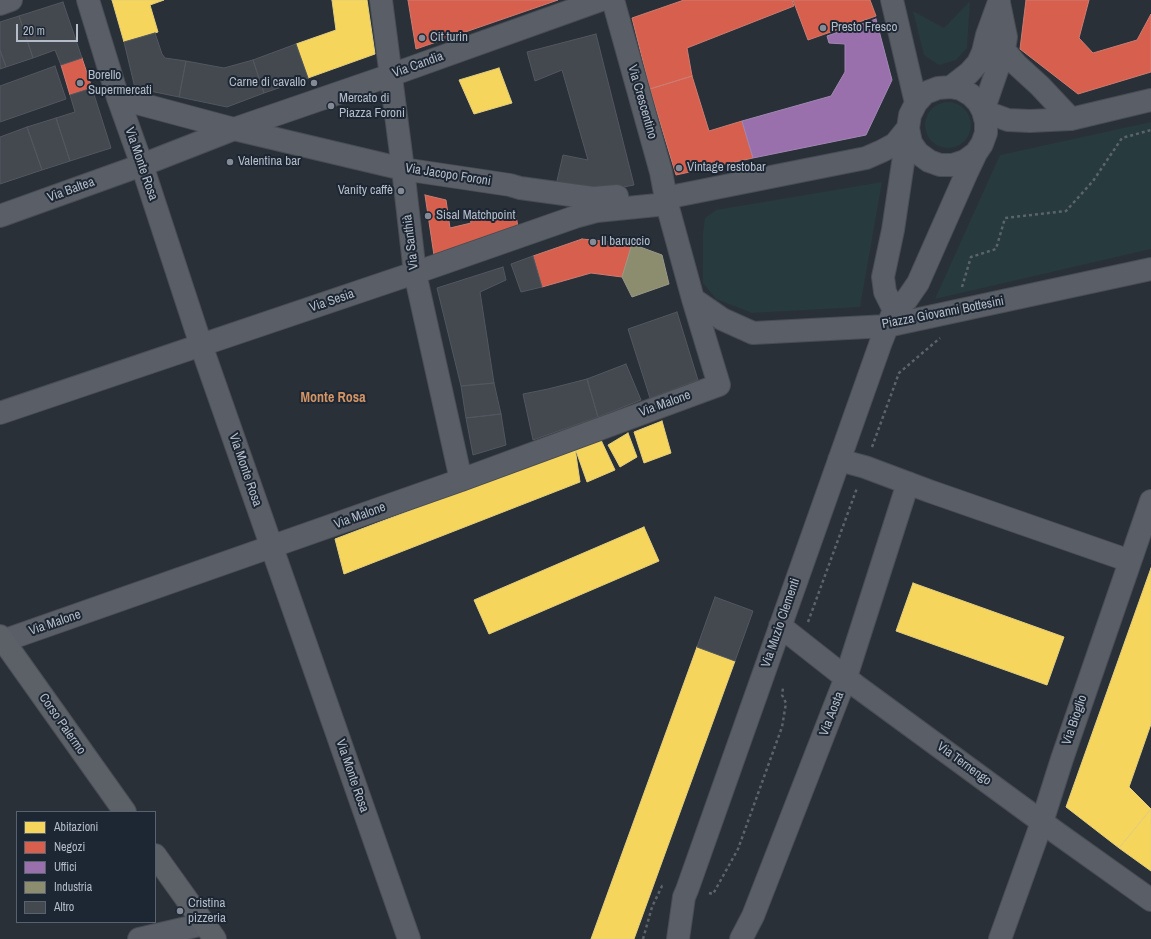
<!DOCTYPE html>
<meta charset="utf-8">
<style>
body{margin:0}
#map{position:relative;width:1151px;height:939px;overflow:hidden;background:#2a3038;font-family:"Archivo Narrow",sans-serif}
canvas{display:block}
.legend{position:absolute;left:16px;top:811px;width:140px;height:112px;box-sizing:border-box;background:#1d2633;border:1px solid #59626f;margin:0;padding:5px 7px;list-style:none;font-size:12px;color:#b4bcc9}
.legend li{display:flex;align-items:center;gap:8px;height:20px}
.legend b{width:20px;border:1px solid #59626f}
.scale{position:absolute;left:16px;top:24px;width:62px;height:18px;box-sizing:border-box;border:2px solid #b4bcc9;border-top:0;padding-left:5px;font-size:12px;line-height:14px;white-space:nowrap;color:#b4bcc9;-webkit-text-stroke:3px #1d2633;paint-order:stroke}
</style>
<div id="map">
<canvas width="1151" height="939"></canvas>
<ul class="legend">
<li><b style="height:11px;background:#f6d55c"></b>Abitazioni</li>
<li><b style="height:11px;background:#d6604d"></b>Negozi</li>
<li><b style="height:11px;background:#9970ab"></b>Uffici</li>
<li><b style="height:11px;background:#8c8c6e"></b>Industria</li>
<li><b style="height:11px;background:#444950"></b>Altro</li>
</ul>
<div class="scale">20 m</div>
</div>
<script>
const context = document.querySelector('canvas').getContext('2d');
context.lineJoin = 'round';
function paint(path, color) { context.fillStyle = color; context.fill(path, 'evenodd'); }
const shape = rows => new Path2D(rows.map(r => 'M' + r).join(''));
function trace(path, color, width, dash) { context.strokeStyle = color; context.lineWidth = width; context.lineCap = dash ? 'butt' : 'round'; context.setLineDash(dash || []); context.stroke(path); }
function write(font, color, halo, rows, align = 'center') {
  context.font = font + ' "Archivo Narrow",sans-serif'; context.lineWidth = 4; context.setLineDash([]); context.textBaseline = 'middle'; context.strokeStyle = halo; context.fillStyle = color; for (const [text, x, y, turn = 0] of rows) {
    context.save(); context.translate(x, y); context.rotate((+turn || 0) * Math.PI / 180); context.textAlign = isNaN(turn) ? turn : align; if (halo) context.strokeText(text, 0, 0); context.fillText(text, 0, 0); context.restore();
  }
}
paint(shape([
 [970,1,967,48,956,60,939,65,924,55,913,11,944,28],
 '925 125a23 23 0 1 1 46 0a23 23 0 1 1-46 0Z',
 [1151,122,1151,249,935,299,1000,155],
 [882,182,860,307,752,313,716,299,703,283,703,234,705,218,716,210]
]), '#273a3e');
const homes = shape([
 [112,0,164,0,150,5,158,32,124,42,112,0],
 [332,0,367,0,375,54,308,78,296,44,336,30,332,0],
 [499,68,512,103,474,114,459,80,499,68],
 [662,421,671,453,644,463,634,432,662,421],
 [628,433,637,457,620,467,608,445,628,433],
 [601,440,615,470,587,482,575,448,601,440],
 [575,448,580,482,344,574,335,539,575,448],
 [644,527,659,561,489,634,474,600,644,527],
 [1151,568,1151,724,1129,787,1151,809,1119,848,1066,807,1151,568],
 [913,583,1064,637,1047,685,896,631,913,583],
 [697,647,735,661,634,939,591,939,697,647],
 [1151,809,1151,871,1119,848,1151,809]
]);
paint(homes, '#f6d55c');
trace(homes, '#e2ce7d', 1);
const shops = shape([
 [408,0,558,0,416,49,408,0],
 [684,0,792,0,794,6,687,48,692,76,650,89,632,18,684,0],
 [793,0,870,0,876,16,808,40,793,0],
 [1026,0,1089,0,1079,38,1093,53,1137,40,1151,14,1151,72,1078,94,1020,49,1026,0],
 [82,58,92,88,70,95,61,65,82,58],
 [692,76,709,131,742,121,753,158,676,175,650,89,692,76],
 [425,195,446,200,450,228,471,223,469,210,516,216,519,232,435,262,425,195],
 [582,239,632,244,622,277,591,273,542,287,533,256,582,239]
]);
paint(shops, '#d6604d');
trace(shops, '#cc7c72', 1);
const offices = shape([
 [876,19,892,80,866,135,753,158,742,121,831,96,845,72,845,44,829,43,827,36,876,19]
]);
paint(offices, '#9970ab');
trace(offices, '#a187b4', 1);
const industry = shape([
 [632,244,662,255,669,284,632,297,622,277,632,244]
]);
paint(industry, '#8c8c6e');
trace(industry, '#989a89', 1);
const building = shape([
 [63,2,82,58,61,65,55,50,33,58,19,16,63,2],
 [19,16,33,58,6,67,0,50,0,22,19,16],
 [155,33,162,54,165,58,186,61,179,97,135,88,124,42,155,33],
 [596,34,634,185,585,194,556,185,563,155,588,160,562,70,535,81,527,52,596,34],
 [296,44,308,78,264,93,253,60,296,44],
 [0,50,6,67,0,69,0,50],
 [253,60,264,93,227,107,179,97,186,61,224,68,253,60],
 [55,66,66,99,0,122,0,86,55,66],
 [92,88,111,148,70,161,56,118,75,112,70,95,92,88],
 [56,118,70,161,42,170,27,127,56,118],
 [27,127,42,170,0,184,0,137,27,127],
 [533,256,542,287,521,292,511,264,533,256],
 [503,267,506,280,480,292,494,383,461,386,437,288,503,267],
 [677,312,698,380,650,398,628,329,677,312],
 [626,364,641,400,598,417,587,379,626,364],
 [587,379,598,417,533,440,523,394,548,389,587,379],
 [494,383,501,414,466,418,461,386,494,383],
 [501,414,506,445,473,455,466,418,501,414],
 [715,597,753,611,735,661,697,647,715,597]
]);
paint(building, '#444950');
trace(building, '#52575f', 1);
const minor = shape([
 [88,0,118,98,142,165,201,345,409,939],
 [381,0,403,169,415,273,461,480],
 [892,0,916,103],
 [0,4,11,0],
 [1004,50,1016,64,1040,86,1071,119],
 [951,87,969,73,978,63,983,52,987,35,999,2],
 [118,98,234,129,403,169,510,185,520,188,593,198,617,196],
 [983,111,1008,120,1030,121,1071,119,1151,100],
 [983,111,1004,50,1006,37,999,3],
 [665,198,866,158,882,151,895,144,908,128],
 [0,216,142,165,234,129,391,75,601,0],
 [693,299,722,319,753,333,887,326,1151,269],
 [894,310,885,292,883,277,893,230,904,156,911,143],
 [0,413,432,267,575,217,597,211,667,204],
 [839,460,865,467,929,491,1130,561],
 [780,626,855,685,1057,833,1151,900],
 [0,642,461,480,719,385,693,299,667,204,661,172,613,0],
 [139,939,204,924],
 [678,939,684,897,687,890,881,342,894,310,907,299,918,283,967,172,976,153,982,144,986,133,986,122,983,111,978,102,971,95,961,89,951,87,938,88,925,93,916,103,910,115,908,128,911,143,918,153,929,161,940,165,953,165,965,161,976,153],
 [741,939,753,916,846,677,908,483],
 [1000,939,1042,822,1062,759,1151,501]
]);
const major = shape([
 [0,636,125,812],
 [155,855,215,939]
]);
trace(minor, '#484c53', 24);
trace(major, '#484c55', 24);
trace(shape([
 [962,287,971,257,996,249,1005,218,1066,211,1093,181,1122,138,1151,130],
 [872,447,899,373,940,338],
 [808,622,857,488],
 [709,893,713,894,738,849,782,727,786,703,782,695,783,688],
 [643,939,652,907,662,886,665,886]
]), '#5d636a', 2.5, [3, 3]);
trace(minor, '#5a5e66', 22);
trace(major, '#5c6168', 22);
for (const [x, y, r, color] of [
 [823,28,4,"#848b96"],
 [422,38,4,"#848b96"],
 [80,83,4,"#848b96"],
 [314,83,4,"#848b96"],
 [331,106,4,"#848b96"],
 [230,162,4,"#848b96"],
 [679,168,4,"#848b96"],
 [401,191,4,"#848b96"],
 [428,216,4,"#848b96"],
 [593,242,4,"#848b96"],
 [180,911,4,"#848b96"]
]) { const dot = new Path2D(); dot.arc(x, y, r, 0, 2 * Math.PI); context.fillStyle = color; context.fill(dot); trace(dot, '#1d2633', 1.5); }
write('13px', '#b4bcc9', '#1d2633', [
 ["Presto Fresco",831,28],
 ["Cit turin",430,38],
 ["Borello",88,76],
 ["Supermercati",88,91],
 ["Carne di cavallo",306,83,"right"],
 ["Mercato di",339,99],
 ["Piazza Foroni",339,114],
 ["Valentina bar",238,162],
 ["Vintage restobar",687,168],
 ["Vanity caffè",393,191,"right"],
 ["Sisal Matchpoint",436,216],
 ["Il baruccio",601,242],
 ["Cristina",188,904],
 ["pizzeria",188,919]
], 'left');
write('13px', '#b4bcc9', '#1d2633', [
 ["Via Candia",418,65,-20],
 ["Via Crescentino",642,102,74],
 ["Via Monte Rosa",141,164,71],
 ["Via Jacopo Foroni",448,175,9],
 ["Via Baltea",71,190,-20],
 ["Via Santhià",411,242,-97],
 ["Via Sesia",332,301,-19],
 ["Piazza Giovanni Bottesini",943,313,-11],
 ["Via Malone",665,404,-20],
 ["Via Monte Rosa",245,470,71],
 ["Via Malone",360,516,-20],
 ["Via Malone",55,623,-19],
 ["Via Muzio Clementi",781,623,-71],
 ["Via Aosta",832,714,-69],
 ["Via Bioglio",1075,720,-71],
 ["Corso Palermo",62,724,55],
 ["Via Ternengo",964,764,36],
 ["Via Monte Rosa",352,776,71]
]);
write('bold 14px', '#d59563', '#1d2633', [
 ["Monte Rosa",333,398]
]);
</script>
